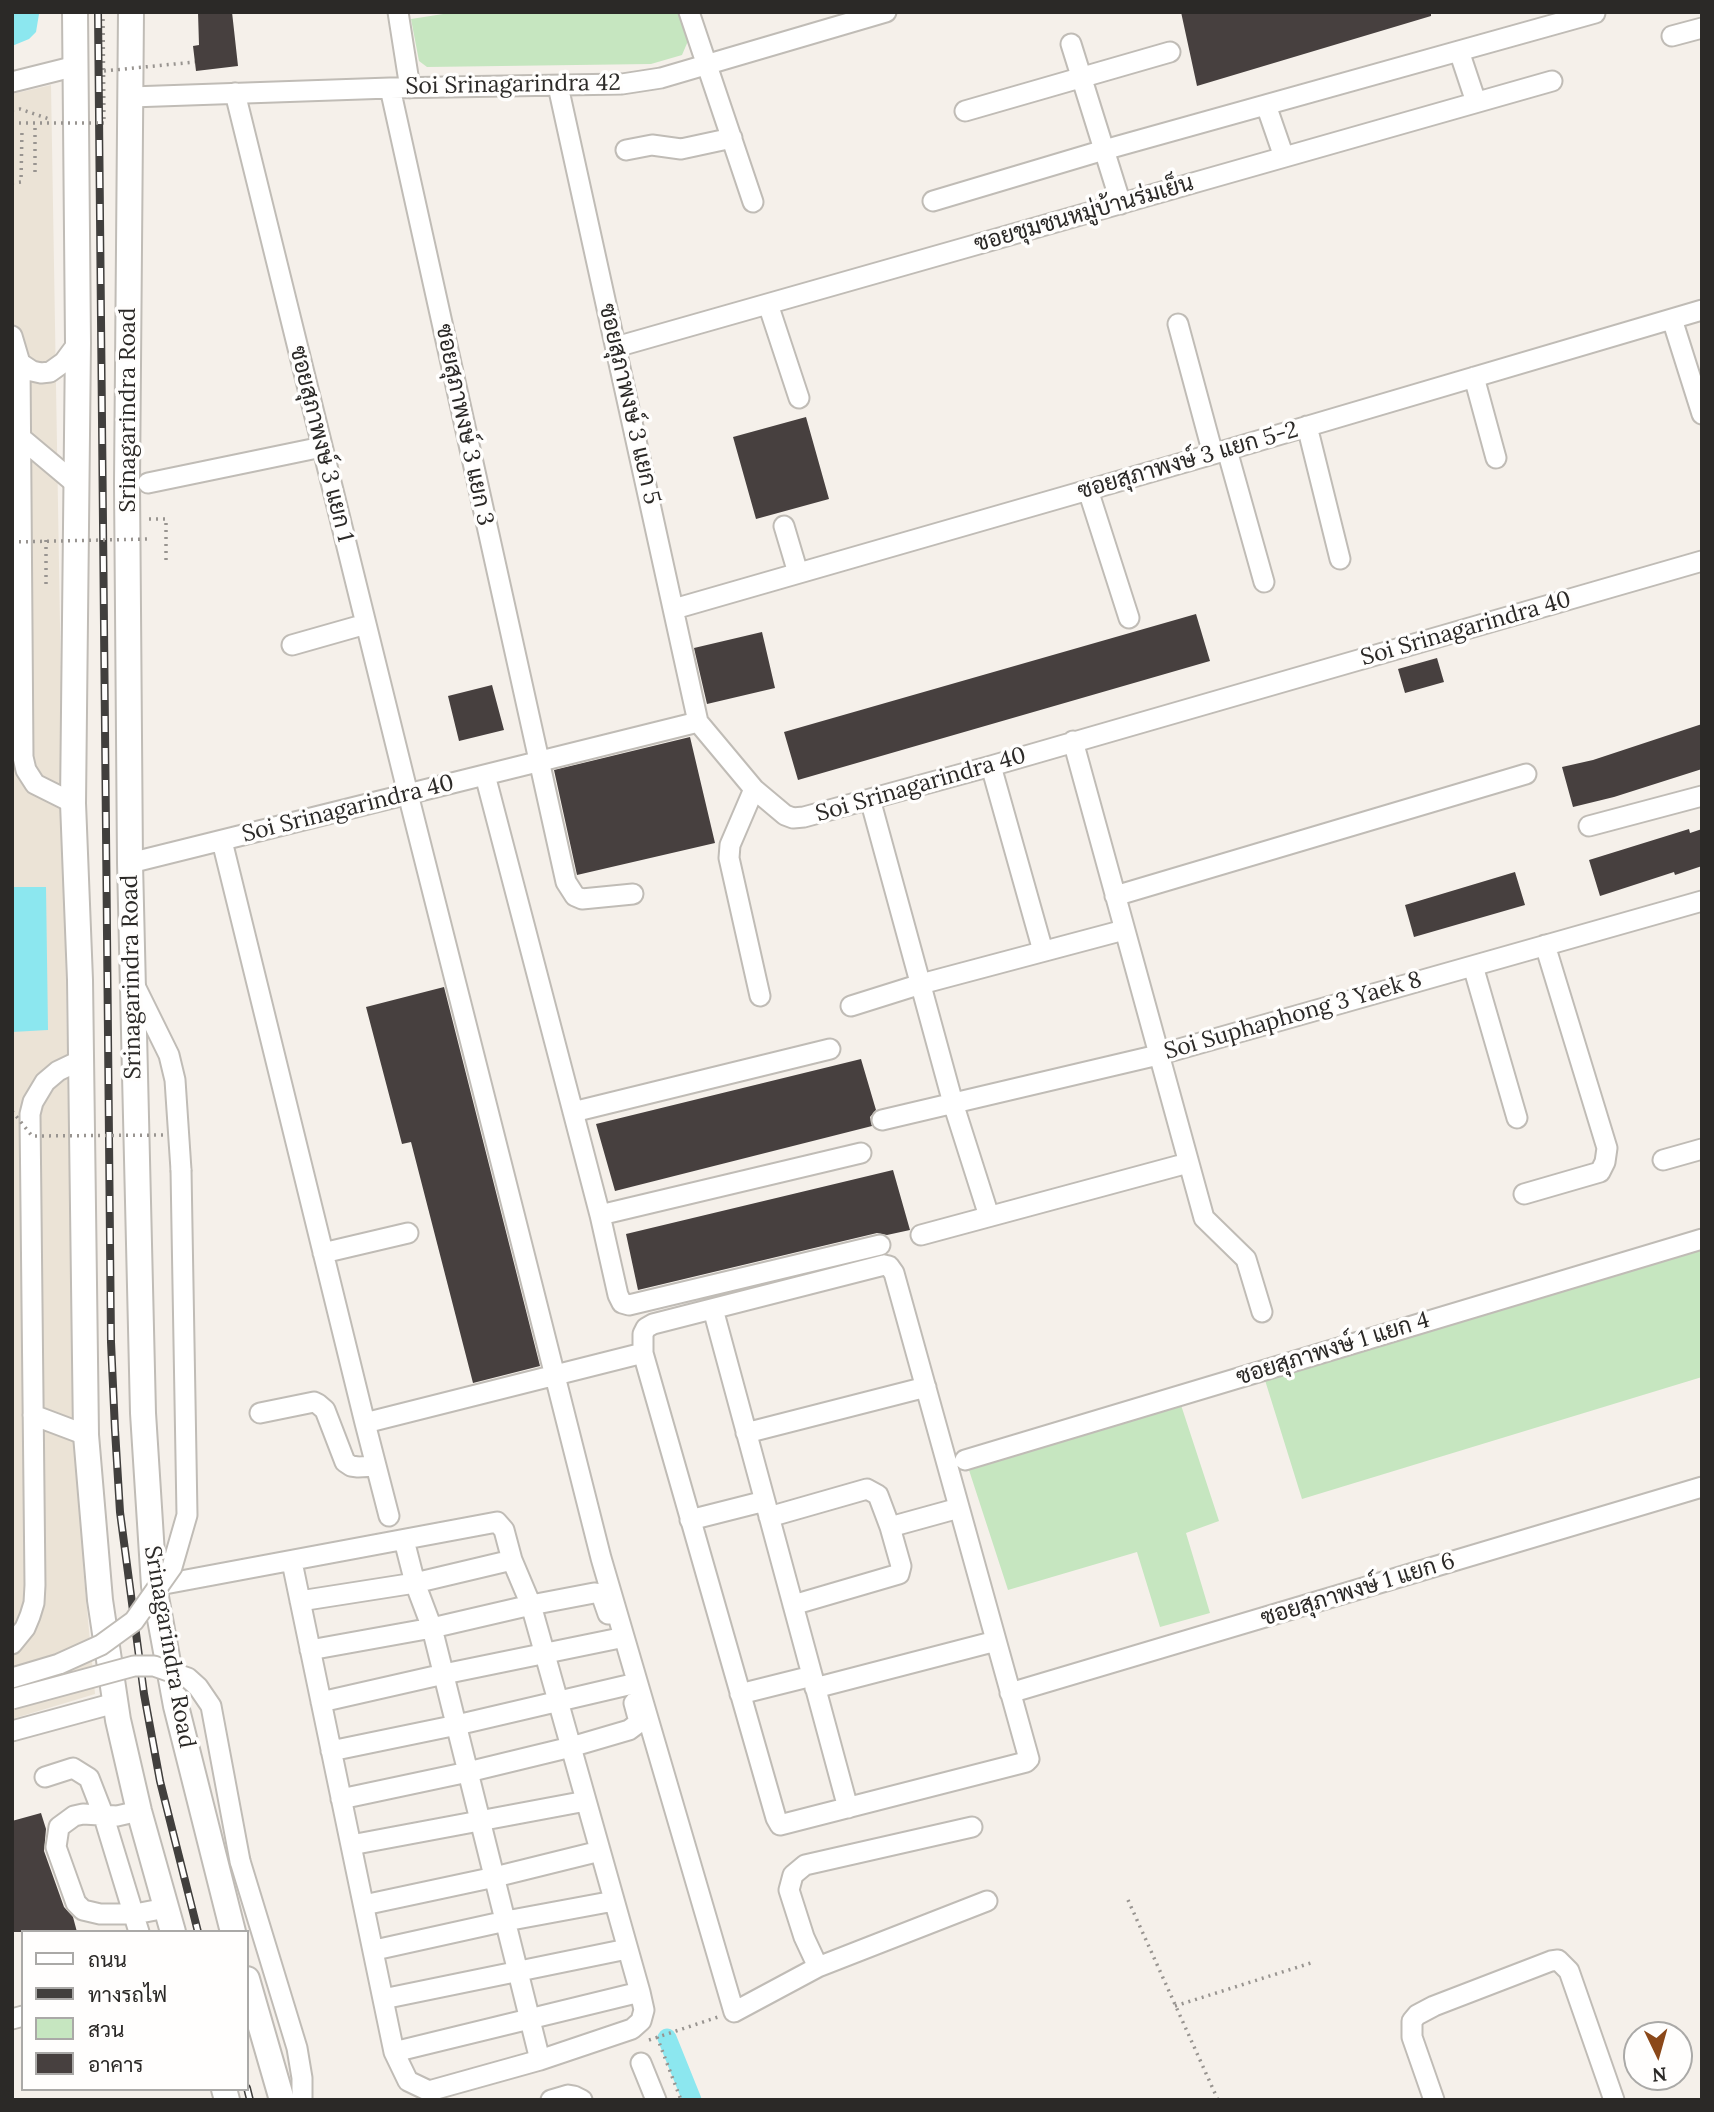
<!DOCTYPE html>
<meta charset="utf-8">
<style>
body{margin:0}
#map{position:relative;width:1714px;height:2112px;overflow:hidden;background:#f5f0ea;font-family:Lora,Sarabun,serif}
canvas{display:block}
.frame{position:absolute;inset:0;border:14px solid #2b2927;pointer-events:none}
.legend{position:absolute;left:21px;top:1930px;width:228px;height:161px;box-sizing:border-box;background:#fffefd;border:2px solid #aaa9a7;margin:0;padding:9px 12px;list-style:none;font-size:21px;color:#2b2927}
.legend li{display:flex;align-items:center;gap:14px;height:35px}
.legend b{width:35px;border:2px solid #aaa9a7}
.north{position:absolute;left:1623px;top:2021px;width:70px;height:70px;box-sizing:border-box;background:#fffefd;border:2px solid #aaa9a7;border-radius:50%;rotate:175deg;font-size:19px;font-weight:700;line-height:28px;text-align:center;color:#2b2927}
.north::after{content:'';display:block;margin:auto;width:24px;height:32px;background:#8b4819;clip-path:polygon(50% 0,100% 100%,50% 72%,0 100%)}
</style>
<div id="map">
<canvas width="1714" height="2112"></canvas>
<div class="frame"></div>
<ul class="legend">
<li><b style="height:9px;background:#fff"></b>ถนน</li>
<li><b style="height:9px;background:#413f3d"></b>ทางรถไฟ</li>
<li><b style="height:19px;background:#c6e6c0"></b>สวน</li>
<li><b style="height:19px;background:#47403f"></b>อาคาร</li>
</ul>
<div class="north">N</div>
</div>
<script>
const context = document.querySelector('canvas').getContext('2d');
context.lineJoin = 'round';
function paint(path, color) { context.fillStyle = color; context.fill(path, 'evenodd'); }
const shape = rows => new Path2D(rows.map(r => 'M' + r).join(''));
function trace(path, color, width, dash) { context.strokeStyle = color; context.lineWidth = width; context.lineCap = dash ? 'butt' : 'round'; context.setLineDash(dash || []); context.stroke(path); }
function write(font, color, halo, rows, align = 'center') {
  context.font = font + ' Lora,Sarabun,serif'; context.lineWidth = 7; context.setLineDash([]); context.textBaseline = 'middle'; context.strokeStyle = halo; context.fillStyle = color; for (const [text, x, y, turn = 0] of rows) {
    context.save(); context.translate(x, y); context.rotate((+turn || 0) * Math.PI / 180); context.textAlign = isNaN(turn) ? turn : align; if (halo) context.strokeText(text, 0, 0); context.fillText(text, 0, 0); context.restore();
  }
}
paint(shape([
 [51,85,72,1345,84,1577,95,1694,12,1719,12,94]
]), '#ebe3d6');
paint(shape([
 [456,12,679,12,688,41,682,55,651,64,427,67,419,61,411,19],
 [1702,1247,1702,1377,1302,1499,1264,1377],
 [1181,1405,1219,1521,1186,1533,1210,1613,1160,1627,1137,1552,1008,1590,968,1467]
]), '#c6e6c0');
paint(shape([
 [12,12,39,12,39,14,36,32,29,39,12,46],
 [12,887,46,887,48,1030,12,1032]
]), '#8ce7ef');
trace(shape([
 [667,2038,692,2100]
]), '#8ce7ef', 19);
paint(shape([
 [198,12,232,12,238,66,196,71,193,46,199,45],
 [1181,12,1431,12,1431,16,1197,86],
 [806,417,829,499,756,519,733,437],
 [1196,614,1210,661,798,780,784,732],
 [762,632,775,688,707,704,694,648],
 [1437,658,1444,682,1405,693,1398,669],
 [492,685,504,730,459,741,448,696],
 [1702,724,1702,769,1614,797,1573,807,1562,767,1593,760],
 [690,737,715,843,577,875,554,770],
 [1689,829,1690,833,1702,829,1702,866,1675,875,1674,872,1600,896,1589,860],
 [1515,872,1525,905,1414,937,1405,905],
 [444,987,540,1366,473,1383,411,1142,402,1144,366,1007],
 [861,1059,876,1110,870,1117,872,1126,615,1191,596,1124],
 [893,1170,910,1230,887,1235,877,1233,638,1290,626,1234],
 [41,1813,46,1829,44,1851,64,1907,73,1917,77,1932,12,1932,12,1821]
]), '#47403f');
const minor = shape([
 [398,12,410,88],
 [689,12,753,202],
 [1672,36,1702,28],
 [1071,44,1121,204],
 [1459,51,1476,102],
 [12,82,76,66],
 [558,86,698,722],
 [390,88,566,882,575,896,582,899,633,894],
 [235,93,408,794,601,1558,734,2012,818,1967,804,1937,789,1890,793,1875,805,1865,972,1827],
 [131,97,390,88,622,84,661,78,886,12],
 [1266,105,1284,157],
 [965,111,1170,52],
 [626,150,652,145,681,149,732,138],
 [933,201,1104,150,1595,13],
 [768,304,799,398],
 [1672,319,1702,414],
 [1178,324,1213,454],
 [12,336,20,363,23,757,26,770,35,784,73,803],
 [616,347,1552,81],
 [20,363,32,371,41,373,50,372,64,362,78,343],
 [1474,377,1496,458],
 [1307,426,1340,559],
 [20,437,76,484],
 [1227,450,1264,582],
 [148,483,322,447],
 [1088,490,1129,618],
 [784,526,798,573],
 [674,609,1227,450,1702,310],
 [292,645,366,624],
 [1073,741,1204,1218,1246,1259,1262,1312],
 [991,766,1043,951],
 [485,775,600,1215,618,1295,622,1303,629,1305,880,1245],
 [754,789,730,845,729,858,760,996],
 [870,799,953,1103,989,1216],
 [1589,826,1702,796],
 [222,841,365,1423,389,1516],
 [130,863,698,722,754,789,785,815,793,818,804,817,991,766,1702,561],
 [1115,896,1526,774],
 [1473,966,1517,1118],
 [134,984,169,1055,175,1080,181,1170],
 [851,1006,921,984,1124,930],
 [573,1112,830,1049],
 [882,1120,1158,1055,1702,901],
 [1663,1160,1702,1149],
 [1524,1194,1600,1172,1605,1162,1607,1148,1545,945],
 [600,1215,861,1153],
 [921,1235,1188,1163],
 [323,1253,408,1233],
 [884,1265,889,1266,894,1273,1029,1759,1026,1762,780,1825,776,1818,643,1353,643,1334,646,1328,653,1324,884,1265],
 [713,1309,848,1808],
 [260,1413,314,1402,318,1404,325,1410,345,1462,351,1466,358,1467,376,1466],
 [33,1415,86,1435],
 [365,1423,643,1353],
 [746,1433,926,1387],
 [965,1460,1702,1239],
 [769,1517,867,1489,878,1495,890,1527,959,1508],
 [690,1520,765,1501],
 [404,1540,415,1583,432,1628,540,2060],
 [154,1586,497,1522,504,1530,512,1560,531,1605,640,1992,644,2010,641,2021,632,2029,540,2060,429,2091,408,2081,394,2052,292,1562],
 [300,1601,415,1583,512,1560],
 [793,1605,899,1574,901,1566,890,1527],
 [12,1644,25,1628,30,1616,34,1603,35,1585,30,1114,33,1102,45,1082,58,1071,81,1060],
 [310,1650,432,1628,531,1605,594,1593,601,1594,608,1614],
 [815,1688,996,1641],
 [1010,1693,1702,1487],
 [740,1694,812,1676],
 [321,1702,444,1674,615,1639],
 [12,1731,115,1703],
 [331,1751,457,1725,628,1685],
 [45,1777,73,1768,89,1778,103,1814,139,1932],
 [341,1799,468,1772,571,1747,629,1730,637,1724,638,1718,634,1703],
 [139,1811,117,1816,83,1814,74,1816,59,1827,56,1847,76,1903,83,1910,100,1914,135,1914,166,1908],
 [351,1845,586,1801],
 [240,1861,297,2048,302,2078,302,2100],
 [364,1905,495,1877,600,1851],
 [375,1950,506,1921,614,1901],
 [818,1967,987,1901],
 [383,1999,627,1949],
 [12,2019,23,2016],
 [394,2052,640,1992],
 [641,2063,656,2100],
 [551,2100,568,2095,574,2096,582,2100],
 [1434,2100,1412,2037,1412,2021,1417,2015,1434,2006,1551,1961,1558,1960,1569,1971,1614,2100]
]);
const major = shape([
 [75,12,78,343,73,803,80,980,86,1435,100,1600,118,1720,139,1811,173,1932],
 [131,12,127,483,130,863,143,1413,154,1586,176,1706,233,1932],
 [247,1979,282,2100],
 [224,2089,227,2100]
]);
trace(minor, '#c0bcb6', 23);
trace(major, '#c0bcb6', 28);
trace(shape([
 [103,12,104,123],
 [12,110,20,109,52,120],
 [35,172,35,123],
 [12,183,21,182,22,130],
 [149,519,166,519,166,562],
 [46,540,46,584],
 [1128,1900,1218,2100],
 [1175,2006,1314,1962],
 [657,2037,681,2100],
 [649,2040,718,2017]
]), '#989490', 3.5, [2, 5]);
trace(minor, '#fff', 19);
trace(major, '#fff', 24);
const rail = shape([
 [98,12,111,1342,115,1430,120,1512,144,1694,160,1781,198,1932],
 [247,2088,250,2100]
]);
trace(rail, '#413f3d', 8);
trace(rail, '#fffefd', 5, [16]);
const minorBridge = shape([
 [12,1678,59,1664,101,1645,134,1621,172,1567,187,1515,181,1170],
 [12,1699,134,1666,154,1666,188,1678,198,1687,211,1706,240,1861]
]);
trace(minorBridge, '#c0bcb6', 23, []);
trace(shape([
 [104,71,195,62],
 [12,123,104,123],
 [12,542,149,539],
 [12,1111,32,1136,168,1135]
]), '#989490', 3.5, [2, 5]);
trace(minorBridge, '#fff', 19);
write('23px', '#2b2927', '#fffefd', [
 ["Soi Srinagarindra 42",513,85,-1],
 ["ซอยชุมชนหมู่บ้านร่มเย็น",1084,214,-16],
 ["ซอยสุภาพงษ์ 3 แยก 5",629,404,77],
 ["Srinagarindra Road",128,410,-90],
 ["ซอยสุภาพงษ์ 3 แยก 3",464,425,78],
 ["ซอยสุภาพงษ์ 3 แยก 1",321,444,76],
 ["ซอยสุภาพงษ์ 3 แยก 5-2",1188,461,-16],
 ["Soi Srinagarindra 40",1466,629,-16],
 ["Soi Srinagarindra 40",921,785,-16],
 ["Soi Srinagarindra 40",348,809,-14],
 ["Srinagarindra Road",132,977,-91],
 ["Soi Suphaphong 3 Yaek 8",1293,1016,-16],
 ["ซอยสุภาพงษ์ 1 แยก 4",1333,1349,-17],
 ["ซอยสุภาพงษ์ 1 แยก 6",1358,1590,-17],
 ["Srinagarindra Road",169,1647,80]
]);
</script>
